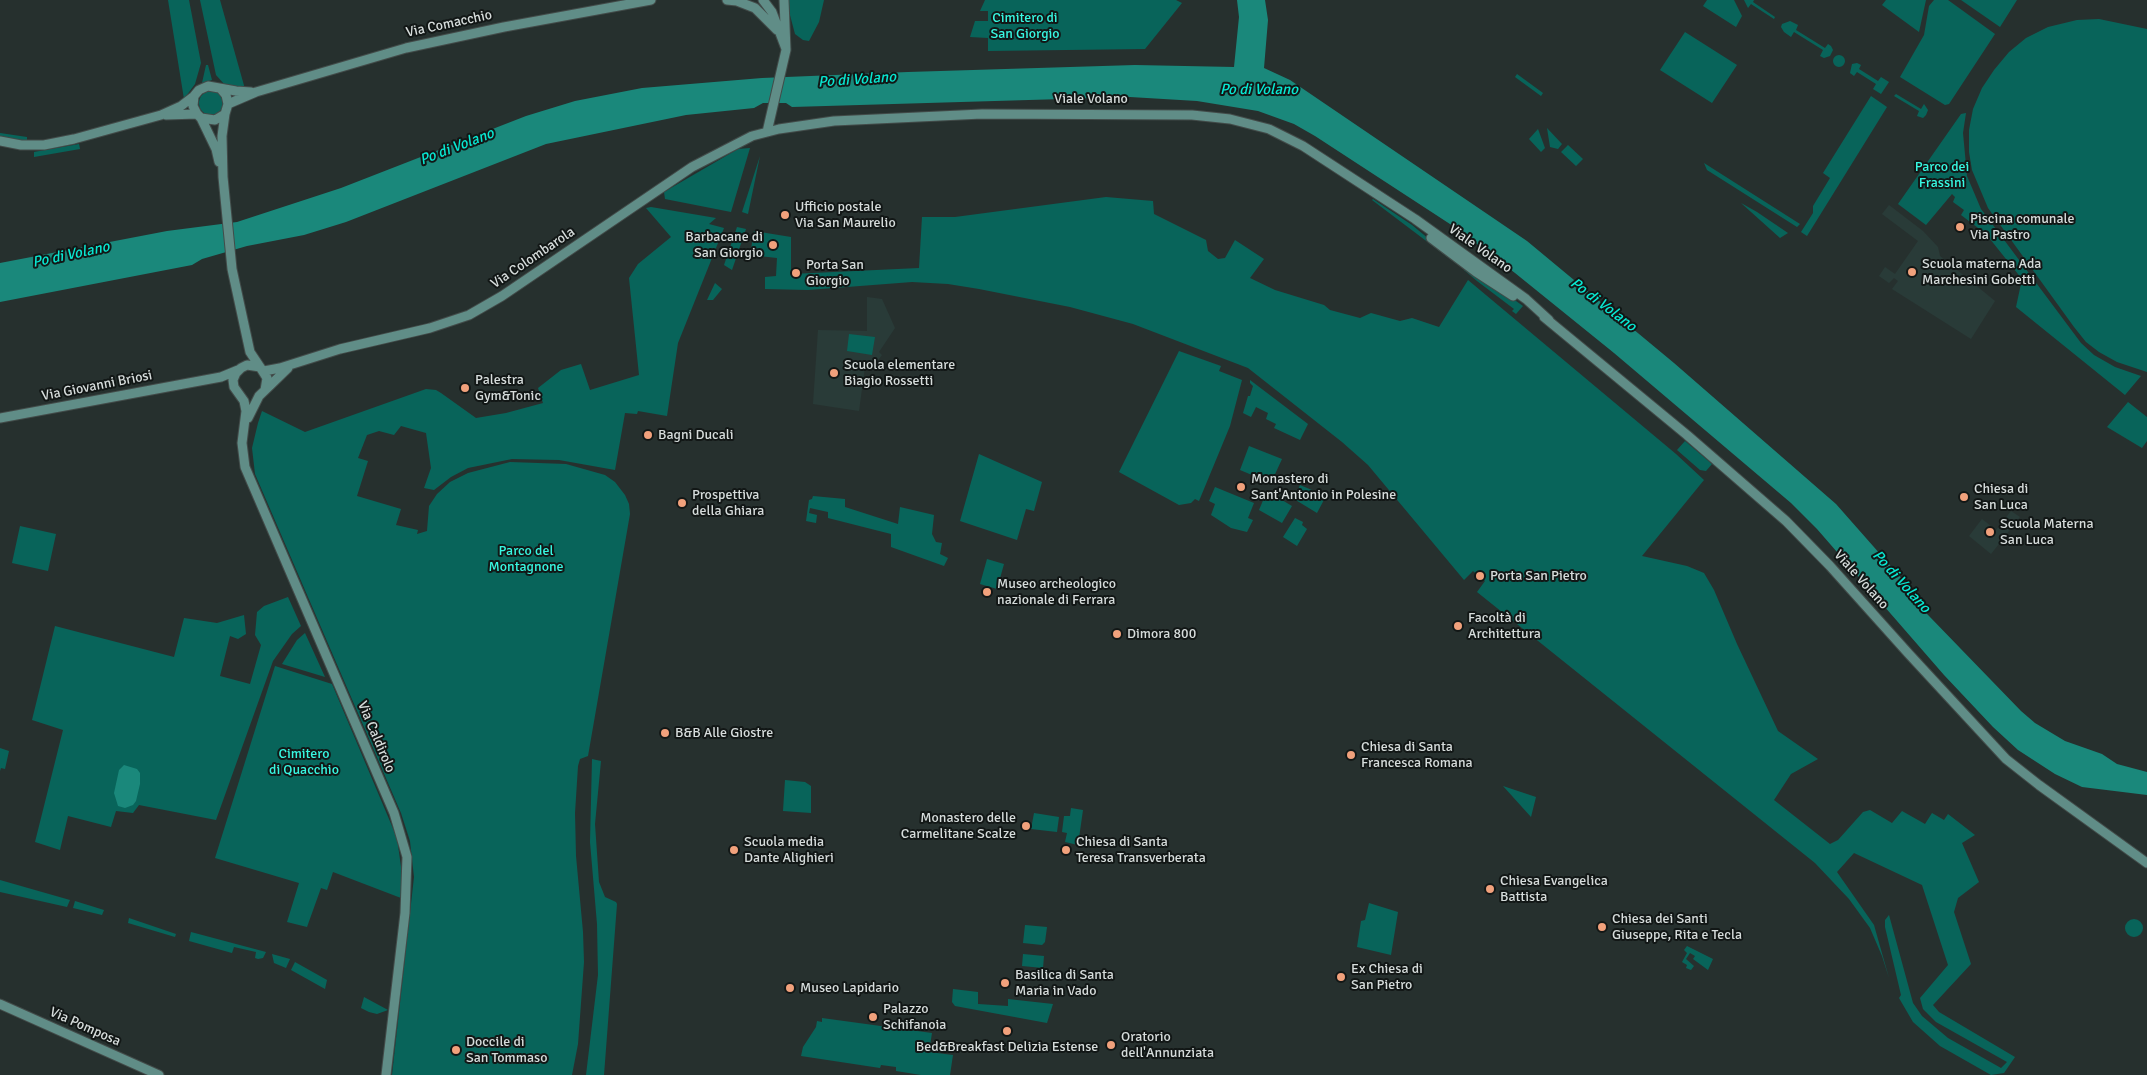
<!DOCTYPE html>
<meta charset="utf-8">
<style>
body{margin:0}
canvas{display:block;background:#26302e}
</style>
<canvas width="2147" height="1075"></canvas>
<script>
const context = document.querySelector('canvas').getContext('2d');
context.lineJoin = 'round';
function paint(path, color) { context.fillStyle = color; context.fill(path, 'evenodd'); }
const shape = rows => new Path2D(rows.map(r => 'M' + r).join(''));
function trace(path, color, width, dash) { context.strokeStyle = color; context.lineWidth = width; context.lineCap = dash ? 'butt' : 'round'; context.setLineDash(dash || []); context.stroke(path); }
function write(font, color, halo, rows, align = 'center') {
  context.font = font + ' Signika,sans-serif'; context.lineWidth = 4; context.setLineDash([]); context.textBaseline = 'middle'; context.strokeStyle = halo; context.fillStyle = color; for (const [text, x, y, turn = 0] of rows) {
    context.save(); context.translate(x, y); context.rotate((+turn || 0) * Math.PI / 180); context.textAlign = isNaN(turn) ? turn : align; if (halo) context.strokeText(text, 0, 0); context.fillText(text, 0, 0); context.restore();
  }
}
paint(shape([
 [1889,205,1923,231,1938,247,1940,256,1995,301,1971,339,1892,289,1898,281,1894,278,1889,283,1879,276,1885,267,1895,274,1918,241,1882,214],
 [867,297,882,299,895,328,879,352,882,355,872,368,865,367,859,411,813,404,818,330,867,331],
 [2011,511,2020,517,1991,554,1969,536,1982,519,1996,530]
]), '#293b38');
paint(shape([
 [168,0,189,0,201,63,195,84,184,99],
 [200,0,220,0,245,89,225,85,216,75],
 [786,0,824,0,819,22,809,41,803,40,795,34],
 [985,0,1176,0,1182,3,1145,49,988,51,988,38,970,37,975,21,988,21,988,11,980,11],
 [1707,0,1734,0,1742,16,1736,27,1703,6],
 [1744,0,1754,0,1753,2,1775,17,1774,19,1751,4,1748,8],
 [1886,0,1926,0,1919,32,1882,5],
 [1934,0,1948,0,1995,34,1949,104,1945,105,1900,77,1924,35,1929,6],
 [1961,0,2017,0,2000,27],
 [2099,19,2147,29,2147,372,2117,362,2099,352,2086,342,2074,327,1988,208,1972,170,1969,152,1969,130,1973,109,1982,88,1994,70,2009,52,2026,38,2048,27,2077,20],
 [1790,21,1798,25,1796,30,1825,48,1828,44,1831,46,1833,50,1830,56,1824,58,1820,56,1823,50,1794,32,1791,37,1784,32,1781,27,1782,24],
 [1685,32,1737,65,1712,103,1660,70],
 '1833 61a6 6 0 1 1 12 0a6 6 0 1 1-12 0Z',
 [1857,63,1861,65,1859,69,1878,81,1881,77,1889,82,1881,94,1873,89,1876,84,1857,72,1854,76,1850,73,1852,64],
 [206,65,208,65,212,80,202,83],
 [1517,74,1543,93,1541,96,1515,77],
 '199 103a12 12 0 1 1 24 0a12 12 0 1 1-24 0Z',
 [1896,94,1921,109,1924,104,1928,110,1926,115,1923,118,1917,116,1919,111,1894,96],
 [1871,96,1887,107,1807,236,1801,232,1813,213,1813,206,1830,178,1823,173],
 [1966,113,1963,133,1967,176,1981,209,2081,343,2094,355,2115,367,2141,376,2125,395,2016,307,2022,279,1986,234,1961,215,1964,210,1953,202,1955,197,1952,194,1926,225,1898,204,1961,114],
 [1547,128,1562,144,1558,149,1550,147],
 [1538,129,1545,148,1541,152,1529,139],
 [0,133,27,137,27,141,0,137],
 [79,144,80,149,34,157,34,152],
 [1568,145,1583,159,1576,166,1561,152],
 [750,148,731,212,665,199,664,192,738,149],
 [760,156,748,214,742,212],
 [1704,163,1800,224,1797,227,1707,170],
 [1106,197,1153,201,1154,214,1206,240,1208,251,1218,259,1225,258,1235,240,1264,259,1250,278,1275,290,1324,305,1330,310,1360,318,1371,313,1400,321,1412,318,1439,327,1468,280,1676,454,1704,480,1642,556,1687,566,1704,573,1714,590,1737,644,1778,731,1818,759,1791,774,1774,800,1830,844,1838,840,1863,812,1870,810,1892,823,1902,811,1925,824,1932,813,1944,820,1948,814,1975,835,1962,843,1979,882,1958,898,1954,912,1971,964,1933,1005,1939,1012,2015,1057,2004,1073,1991,1075,1940,1046,1913,1022,1899,998,1901,995,1885,927,1885,920,1889,915,1913,1003,1922,1016,1948,1038,2001,1068,2007,1062,1936,1022,1923,1009,1920,998,1948,965,1922,885,1854,853,1837,872,1874,925,1889,978,1882,956,1870,928,1849,899,1815,863,1477,592,1485,581,1473,571,1464,580,1368,465,1342,442,1248,368,1133,324,1070,307,979,289,948,284,912,282,808,290,765,289,765,277,776,276,777,258,750,255,754,231,791,237,791,274,919,268,922,217,955,217],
 [1373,199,1412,225,1459,264,1458,265,1372,200],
 [1741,203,1757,212,1788,233,1780,238],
 [651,207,716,218,709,224,724,228,678,343,667,416,638,411,637,414,625,413,615,470,559,460,512,459,468,468,451,477,434,490,424,488,431,468,426,433,401,426,394,435,379,431,367,435,358,458,368,461,357,496,401,509,396,525,418,530,417,534,427,531,429,506,437,494,450,482,468,473,510,462,566,464,605,475,615,482,625,495,629,504,630,514,588,756,580,759,578,766,575,813,576,856,583,932,584,962,578,1044,572,1075,392,1075,414,877,410,841,401,813,255,474,252,448,258,423,262,411,305,432,426,389,436,390,441,393,476,418,506,413,543,403,538,388,561,370,581,364,590,390,639,375,629,278,638,264,671,237,646,208],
 [737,227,746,229,732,270,724,265],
 [1465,268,1509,296,1523,306,1516,314,1512,311,1514,309,1477,281,1464,270],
 [715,283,722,289,713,300,707,300],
 [849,334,875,337,872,355,847,351],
 [1179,351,1221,366,1219,371,1242,380,1230,426,1199,501,1195,499,1191,503,1179,505,1119,472],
 [1250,380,1308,424,1300,440,1274,428,1276,424,1266,419,1268,413,1256,407,1251,417,1243,413,1248,396,1250,396,1253,386,1250,383],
 [2128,402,2147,417,2147,441,2142,448,2107,427],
 [1685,441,1712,464,1706,471,1700,470,1677,450],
 [1249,446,1282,459,1271,483,1240,470],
 [979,454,1042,482,1034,511,1026,509,1017,540,960,521],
 [1300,485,1326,496,1317,513,1294,499],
 [1215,487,1254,503,1248,518,1253,520,1247,532,1231,528,1211,515,1215,504,1209,501],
 [1267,491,1292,506,1282,523,1259,510],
 [813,496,845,499,845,507,898,524,900,507,934,515,932,534,936,542,942,543,940,554,948,558,944,566,891,547,891,534,828,518,828,512,810,508,809,513,817,515,816,523,806,521,809,500,812,499],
 [1295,518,1303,522,1302,525,1307,529,1297,546,1283,537],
 [20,526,56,534,48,571,12,563],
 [987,559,1004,564,997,589,980,584],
 [288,597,301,626,292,634,273,661,216,820,139,805,133,813,116,811,111,827,68,816,60,850,35,842,63,730,32,720,55,626,174,657,184,618,217,623,244,615,246,634,238,639,230,636,220,676,250,684,261,645,255,635,257,612,264,606],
 [305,633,325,677,282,664,297,640],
 [275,666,332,684,397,838,402,874,401,898,333,872,327,890,321,888,307,927,287,922,299,883,215,858],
 [0,748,9,751,5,769,1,768,0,771],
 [592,759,601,761,595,824,599,882,605,897,616,902,617,904,604,1075,586,1075,598,975,597,924,590,842],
 [785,780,805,782,811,786,811,813,783,811],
 [1503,786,1536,797,1531,817],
 [1071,808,1083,810,1078,845,1065,842,1067,833,1062,832,1064,816,1070,816],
 [1034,813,1059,817,1057,832,1031,829],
 [0,880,70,900,67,907,0,892],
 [75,901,104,910,102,915,73,908],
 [1369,903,1398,912,1391,955,1357,947,1361,921,1365,920],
 [129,918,176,934,175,937,128,923],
 '2125 928a9 9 0 1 1 18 0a9 9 0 1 1-18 0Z',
 [1025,925,1047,927,1045,942,1042,945,1023,943],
 [191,932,266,952,263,958,258,959,255,958,256,952,234,947,232,953,189,941],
 [1687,946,1713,959,1708,970,1693,959,1695,956,1690,953,1686,959,1694,966,1691,970,1686,968,1687,965,1682,962,1687,953,1684,950],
 [272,954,290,959,286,968,274,963],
 [1023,954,1044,956,1043,968,1022,966],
 [295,962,327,980,325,989,291,970],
 [953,989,978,992,978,1004,1008,1006,1008,999,1053,1004,1047,1023,955,1006,952,1002],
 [364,997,388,1010,377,1014,369,1012,361,1008],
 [822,1018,932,1033,929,1052,953,1055,950,1075,921,1075,896,1071,896,1067,881,1065,880,1068,801,1056,803,1047,816,1027,817,1021,822,1022]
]), '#08645a');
paint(shape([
 [1237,0,1265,0,1268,20,1264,68,1290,80,1527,241,1674,363,1836,504,1903,580,1899,585,2021,711,2035,723,2065,741,2102,754,2117,764,2147,772,2147,795,2082,787,2055,774,2018,750,1993,727,1944,675,1817,529,1791,503,1614,353,1515,273,1453,226,1315,136,1294,124,1258,111,1197,101,1130,97,792,107,786,103,763,103,754,108,686,115,546,144,346,222,304,235,247,246,202,259,192,265,0,302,0,263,167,231,237,222,341,188,526,116,575,101,642,88,762,78,908,72,1135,65,1234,67,1239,17],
 [124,765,137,769,140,773,140,784,136,801,133,805,125,808,118,806,114,793,119,770]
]), '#1a887b');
const secondary = shape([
 [727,0,737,1,755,8,777,30],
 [763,0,772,12,786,49],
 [194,96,193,106,197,114,201,118,215,120,225,114,228,104,226,95,221,89],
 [228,104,256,92,406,48,504,27,651,0],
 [225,114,222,136,223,177,232,269,250,352,260,367],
 [166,115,197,114],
 [201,118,216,149,219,162],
 [767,132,786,50,784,0],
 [0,141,21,145,44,145,74,139,161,115,181,106,194,96,199,90,208,86,236,91,251,92],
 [1431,238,1476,272,1513,296],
 [1544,317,1687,435,1786,521,1830,566,1908,653,2006,759,2039,785,2147,863],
 [264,371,280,368,340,349,430,328,469,315,502,296,692,167,752,136,779,129,834,121,982,114,1192,115,1230,119,1269,129,1303,146,1415,219,1526,299,1549,320],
 [265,390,267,378,260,367,247,365,241,368,236,373,233,380,234,387,244,401,246,411,242,443,245,467,394,813,407,857,405,913,386,1075],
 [0,418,221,377,238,370],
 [248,418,259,396,288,368],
 [0,1004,159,1075]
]);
trace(secondary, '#424b49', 11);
trace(secondary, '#608d87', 9);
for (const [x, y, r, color] of [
 [785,215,5,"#f1a17c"],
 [1960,227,5,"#f1a17c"],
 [773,245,5,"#f1a17c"],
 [1912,272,5,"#f1a17c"],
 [796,273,5,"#f1a17c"],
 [834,373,5,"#f1a17c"],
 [465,388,5,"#f1a17c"],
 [648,435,5,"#f1a17c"],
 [1241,487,5,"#f1a17c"],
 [1964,497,5,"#f1a17c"],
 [682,503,5,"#f1a17c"],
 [1990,532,5,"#f1a17c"],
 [1480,576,5,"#f1a17c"],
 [987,592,5,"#f1a17c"],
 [1458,626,5,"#f1a17c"],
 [1117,634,5,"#f1a17c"],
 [665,733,5,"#f1a17c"],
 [1351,755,5,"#f1a17c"],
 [1026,826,5,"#f1a17c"],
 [734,850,5,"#f1a17c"],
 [1066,850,5,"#f1a17c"],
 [1490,889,5,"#f1a17c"],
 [1602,927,5,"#f1a17c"],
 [1341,977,5,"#f1a17c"],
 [1005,983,5,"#f1a17c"],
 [790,988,5,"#f1a17c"],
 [873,1017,5,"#f1a17c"],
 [1007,1031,5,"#f1a17c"],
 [1111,1045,5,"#f1a17c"],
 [456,1050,5,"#f1a17c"]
]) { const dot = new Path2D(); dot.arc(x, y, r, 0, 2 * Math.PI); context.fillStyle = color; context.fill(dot); trace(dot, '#121716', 2); }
write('14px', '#37f8e2', '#121716', [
 ["Cimitero di",1025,18],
 ["San Giorgio",1025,34],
 ["Parco dei",1942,167],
 ["Frassini",1942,183],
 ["Parco del",526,551],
 ["Montagnone",526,567],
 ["Cimitero",304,754],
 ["di Quacchio",304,770]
]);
write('14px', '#d6dcdb', '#121716', [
 ["Via Comacchio",449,24,-12],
 ["Viale Volano",1091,99],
 ["Viale Volano",1480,249,35],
 ["Via Colombarola",533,258,-34],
 ["Via Giovanni Briosi",97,386,-11],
 ["Viale Volano",1861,580,48],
 ["Via Caldirolo",376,737,67],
 ["Via Pomposa",85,1027,24]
]);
write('14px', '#d6dcdb', '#121716', [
 ["Ufficio postale",795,207],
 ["Via San Maurelio",795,223],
 ["Piscina comunale",1970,219],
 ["Via Pastro",1970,235],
 ["Barbacane di",763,237,"right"],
 ["San Giorgio",763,253,"right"],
 ["Scuola materna Ada",1922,264],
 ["Marchesini Gobetti",1922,280],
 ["Porta San",806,265],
 ["Giorgio",806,281],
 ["Scuola elementare",844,365],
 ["Biagio Rossetti",844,381],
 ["Palestra",475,380],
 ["Gym&Tonic",475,396],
 ["Bagni Ducali",658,435],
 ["Monastero di",1251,479],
 ["Sant'Antonio in Polesine",1251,495],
 ["Chiesa di",1974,489],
 ["San Luca",1974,505],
 ["Prospettiva",692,495],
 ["della Ghiara",692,511],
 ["Scuola Materna",2000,524],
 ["San Luca",2000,540],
 ["Porta San Pietro",1490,576],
 ["Museo archeologico",997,584],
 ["nazionale di Ferrara",997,600],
 ["Facoltà di",1468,618],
 ["Architettura",1468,634],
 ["Dimora 800",1127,634],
 ["B&B Alle Giostre",675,733],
 ["Chiesa di Santa",1361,747],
 ["Francesca Romana",1361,763],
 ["Monastero delle",1016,818,"right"],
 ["Carmelitane Scalze",1016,834,"right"],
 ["Scuola media",744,842],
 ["Dante Alighieri",744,858],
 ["Chiesa di Santa",1076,842],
 ["Teresa Transverberata",1076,858],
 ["Chiesa Evangelica",1500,881],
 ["Battista",1500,897],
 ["Chiesa dei Santi",1612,919],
 ["Giuseppe, Rita e Tecla",1612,935],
 ["Ex Chiesa di",1351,969],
 ["San Pietro",1351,985],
 ["Basilica di Santa",1015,975],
 ["Maria in Vado",1015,991],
 ["Museo Lapidario",800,988],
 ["Palazzo",883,1009],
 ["Schifanoia",883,1025],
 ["Oratorio",1121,1037],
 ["dell'Annunziata",1121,1053],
 ["Doccile di",466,1042],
 ["San Tommaso",466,1058],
 ["Bed&Breakfast Delizia Estense",1007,1047,"center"]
], 'left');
write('italic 15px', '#08e8d2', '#121716', [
 ["Po di Volano",857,80,-4],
 ["Po di Volano",1259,90],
 ["Po di Volano",457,147,-21],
 ["Po di Volano",71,255,-12],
 ["Po di Volano",1603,305,37],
 ["Po di Volano",1901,582,48]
]);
</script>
